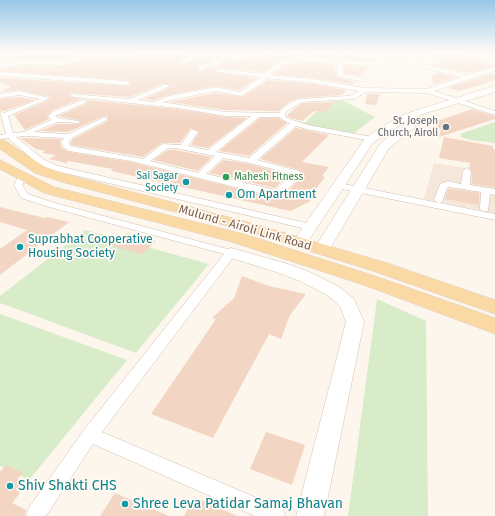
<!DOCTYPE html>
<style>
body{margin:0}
canvas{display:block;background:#fdf6ec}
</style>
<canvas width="495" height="516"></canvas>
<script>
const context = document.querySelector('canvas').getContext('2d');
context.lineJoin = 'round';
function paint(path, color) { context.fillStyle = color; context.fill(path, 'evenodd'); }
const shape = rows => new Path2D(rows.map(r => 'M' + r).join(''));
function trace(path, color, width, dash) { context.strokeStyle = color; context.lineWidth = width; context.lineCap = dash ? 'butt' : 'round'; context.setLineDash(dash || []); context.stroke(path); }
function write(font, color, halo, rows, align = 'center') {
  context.font = font + ' "Fira Sans",sans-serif'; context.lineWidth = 3.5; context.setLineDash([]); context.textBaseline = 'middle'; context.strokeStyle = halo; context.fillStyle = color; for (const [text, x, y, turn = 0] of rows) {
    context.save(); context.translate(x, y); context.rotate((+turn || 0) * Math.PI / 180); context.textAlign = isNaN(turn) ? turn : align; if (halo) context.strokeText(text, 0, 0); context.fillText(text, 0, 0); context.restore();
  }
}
paint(shape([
 [434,163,495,173,495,213,424,199]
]), '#f5e8da');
paint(shape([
 [342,100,375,117,354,133,304,124,326,102],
 [495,122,495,143,471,140,461,137,460,134],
 [85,230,209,264,136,353,0,303,0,296],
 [377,299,426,321,428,516,348,516],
 [0,314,127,360,29,480,0,466]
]), '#d8ecc9');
paint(shape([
 [30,52,84,52,84,53,66,59,10,59],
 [142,52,183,52,190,55,180,61,180,63,183,65,201,57,215,58,210,62,204,63,198,67,198,70,200,72,208,68,215,68,225,60,240,61,246,60,261,52,282,54,285,52,309,53,311,52,331,52,376,60,373,62,370,61,299,55,278,62,264,72,218,68,216,71,220,73,257,78,240,90,216,86,168,95,154,100,144,99,169,88,169,84,163,84,130,97,72,93,70,94,70,96,81,99,53,110,47,116,49,119,25,130,14,115,51,99,51,97,19,90,0,92,11,87,0,82,0,78,128,86,131,83,127,80,0,71,0,69,20,66,67,66,91,57,122,61],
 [427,52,447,52,495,66,468,73,433,65,445,60,427,56],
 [299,62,334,64,336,77,355,82,352,84,313,78,274,74,283,66],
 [343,65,369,67,360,76,344,73,344,68],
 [439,73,457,77,436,84,433,84,431,76],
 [490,74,495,75,495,80,460,91,448,88],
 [267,80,313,84,346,90,342,95,298,98,289,102,278,111,226,110,170,102,216,93,242,97,261,85],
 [367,94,380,94,376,105,365,104],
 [19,97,35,100,4,111,0,110,0,99],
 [85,100,177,109,226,117,247,118,208,148,191,145,199,132,191,128,180,143,162,143,143,157,71,145,71,142,73,139,108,121,108,118,107,116,102,117,68,132,40,131,57,124,80,124,79,120,58,116,86,104,87,102],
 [335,102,325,112,314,111,302,121,288,117,287,115,302,103],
 [472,109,495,116,495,119,439,137,441,129,429,124],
 [260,118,279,118,287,123,249,156,219,151],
 [296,128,329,135,302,162,329,167,322,176,325,177,311,195,314,195,309,202,290,211,111,171,113,169,68,161,66,163,49,159,56,155,42,153,45,151,36,149,20,138,61,139,60,143,62,148,69,152,131,162,271,197,278,198,285,194,299,179,301,172,299,170,260,159],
 [444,137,493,146,493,149,495,150,495,187,472,184,472,171,469,168,470,163,439,158],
 [168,150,175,150,212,157,198,171,153,160],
 [223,160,250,164,288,175,275,188,209,173],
 [448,189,479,193,479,205,445,199],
 [0,207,45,218,47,217,69,222,0,275,0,249,27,230,0,222],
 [127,233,156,241,142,254,112,246],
 [242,276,269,286,306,294,290,315,281,339,269,334,213,438,151,414,216,319,212,318,234,298],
 [266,432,305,445,292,485,250,469],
 [6,465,23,473,17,479,23,481,16,490,20,493,12,503,26,510,25,516,0,516,0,472],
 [115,493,169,516,100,516],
 [194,497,237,516,184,516]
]), '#f3d5c3');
const street = shape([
 [85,52,97,52,121,56,134,52,141,52,121,60,91,55,67,65,20,64,0,68,0,64,20,60,66,61,85,54,85,52],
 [184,52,200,52,240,56,250,52,256,52,246,59,240,60,225,58,214,67,208,67,201,71,199,70,199,68,205,64,211,64,219,57,201,55,184,64,181,62,182,61,194,54,184,52],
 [338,52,352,52,394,57,468,75,495,67,495,71,434,91,495,111,495,115,427,93,366,92,354,99,302,102,286,112,285,115,287,118,308,125,372,137,376,139,372,141,306,129,296,126,257,160,299,171,300,173,298,178,284,193,278,196,271,196,131,161,69,151,63,147,61,142,64,138,26,136,16,137,43,159,58,166,315,225,316,227,315,229,311,230,52,170,37,163,8,138,0,139,0,135,6,134,0,111,4,113,40,99,19,95,0,98,0,94,19,91,50,98,8,116,13,133,24,132,51,120,48,116,54,111,83,100,86,102,85,103,55,116,58,118,79,121,79,123,57,122,34,132,68,134,103,118,107,118,107,120,72,138,69,142,70,146,143,159,163,144,181,145,191,130,194,130,198,132,188,146,208,150,251,116,226,116,177,108,74,97,71,95,72,94,130,99,164,85,168,85,168,87,138,100,154,102,168,96,216,87,240,92,261,77,220,72,218,71,218,69,264,74,278,63,299,56,370,62,373,64,370,66,340,63,343,68,342,74,366,79,366,81,364,82,337,76,337,68,335,63,299,60,282,65,270,75,313,79,365,88,427,89,462,77,394,61,338,52],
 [266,78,313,83,359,91,352,95,347,96,299,99,290,103,281,110,279,113,226,112,162,102,216,91,241,96,260,84,266,78],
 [259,117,280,117,283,120,290,123,249,158,216,152,259,117],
 [168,148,175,148,215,156,198,173,150,161,168,148],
 [223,158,250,163,291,174,276,190,206,174,223,158],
 [448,52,457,52,495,60,495,64,448,52],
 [0,72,127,81,130,83,127,85,0,76,0,72],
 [467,168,471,171,470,185,495,189,495,195,490,194,488,211,482,211,480,209,481,192,449,187,447,188,442,202,439,203,434,200,440,184,448,181,461,184,463,171,467,168],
 [22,174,26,177,22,185,28,194,55,203,235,251,236,253,235,255,102,432,283,509,285,516,255,516,93,444,46,516,26,516,28,509,84,430,224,254,49,207,21,198,14,185,19,175,22,174],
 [339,183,495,214,495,220,336,188,335,186,339,183]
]);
const secondary = shape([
 [482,52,495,52,495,56,482,54,482,52],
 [495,86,495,92,423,114,411,119,383,135,372,144,305,246,300,248,295,246,292,243,364,140,375,131,403,115,417,110,495,86],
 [411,123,416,126,389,148,328,252,322,254,316,252,314,249,380,144,390,135,411,123],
 [231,248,288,264,312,273,339,287,354,299,364,322,324,516,296,516,346,322,340,306,327,295,300,281,276,272,225,256,223,253,225,250,231,248]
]);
const primary = shape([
 [0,139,4,140,45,167,72,176,251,223,387,263,495,300,495,314,373,271,239,229,62,182,35,173,0,149,0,139],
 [0,160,54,187,244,234,378,277,495,318,495,334,364,285,232,242,44,193,0,169,0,160]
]);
trace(street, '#d1beb0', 1);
trace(secondary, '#d6c0b0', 1);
trace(primary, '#dad1cd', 1);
paint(street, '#fff');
paint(secondary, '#fff');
paint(primary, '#fbd9a5');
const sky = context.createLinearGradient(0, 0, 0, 124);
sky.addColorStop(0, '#97c7e8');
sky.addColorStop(0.42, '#fefbf6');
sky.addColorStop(1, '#fefbf600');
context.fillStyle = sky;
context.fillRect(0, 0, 495, 124);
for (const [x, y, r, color] of [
 [446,127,4,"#6b7280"],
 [226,177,4,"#2e9e5b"],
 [186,182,4,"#0f9aa8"],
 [229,195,4,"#0f9aa8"],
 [20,247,4,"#0f9aa8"],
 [10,486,4,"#0f9aa8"],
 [125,504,4,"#0f9aa8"]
]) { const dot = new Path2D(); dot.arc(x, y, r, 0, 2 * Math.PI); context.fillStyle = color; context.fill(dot); trace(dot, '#fffaf3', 1.5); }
write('10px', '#5b616d', '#fffaf3', [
 ["St. Joseph",438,121],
 ["Church, Airoli",438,133]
], 'right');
write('10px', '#0d838f', '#fffaf3', [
 ["Sai Sagar",178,176],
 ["Society",178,188]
], 'right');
write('10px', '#27864d', '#fffaf3', [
 ["Mahesh Fitness",234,177]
], 'left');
write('12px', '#0d838f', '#fffaf3', [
 ["Om Apartment",237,195],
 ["Suprabhat Cooperative",28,240],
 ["Housing Society",28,254]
], 'left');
write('12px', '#7a5c4d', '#fffaf3', [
 ["Mulund - Airoli Link Road",245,228,16]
]);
write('14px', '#0d838f', '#fffaf3', [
 ["Shiv Shakti CHS",18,486],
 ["Shree Leva Patidar Samaj Bhavan",133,504]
], 'left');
</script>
